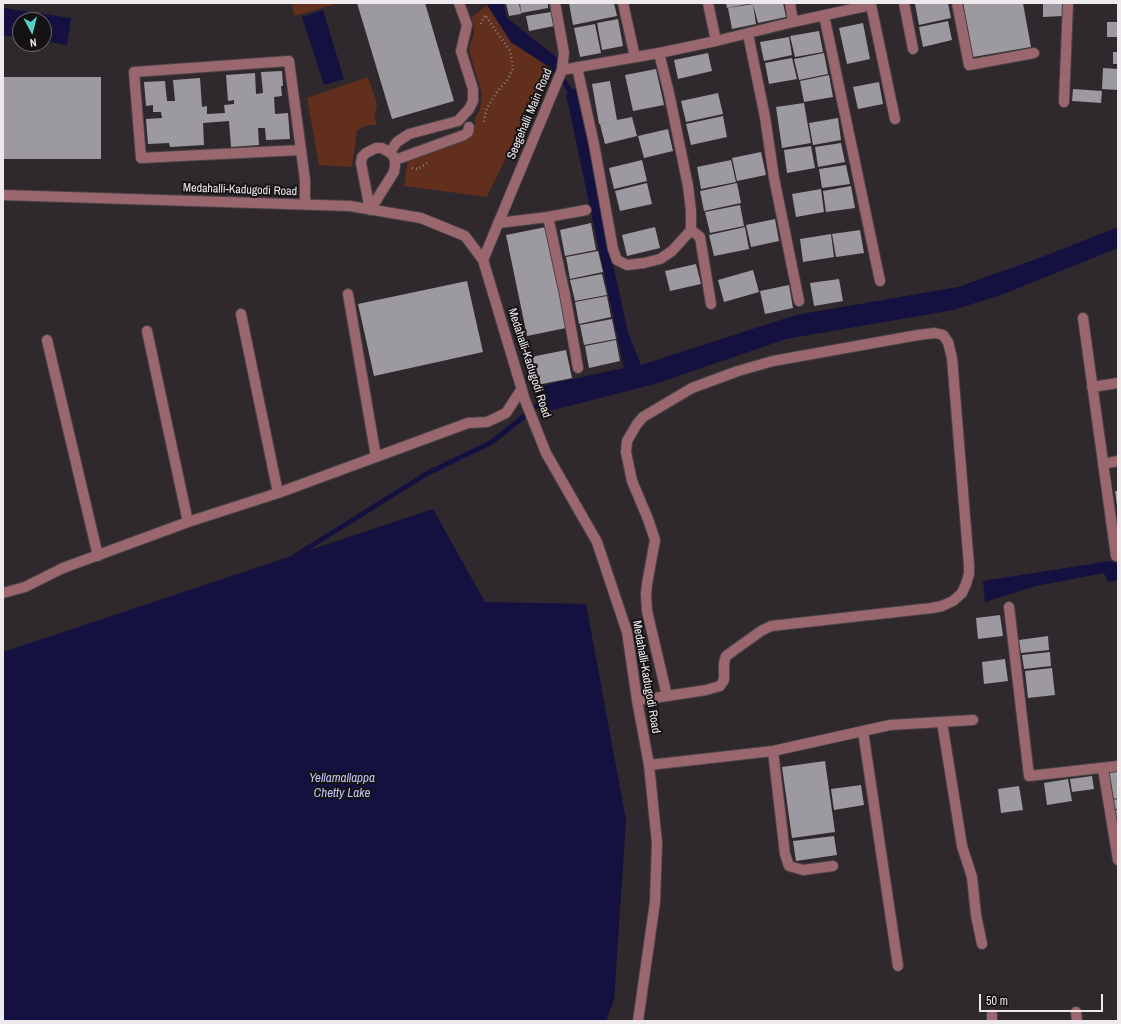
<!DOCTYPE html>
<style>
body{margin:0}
#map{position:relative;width:1121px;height:1024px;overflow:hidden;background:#2f282d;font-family:"Archivo Narrow",sans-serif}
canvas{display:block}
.frame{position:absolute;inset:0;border:4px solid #eee9ec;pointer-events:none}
.north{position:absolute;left:12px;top:12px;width:40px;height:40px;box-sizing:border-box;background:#151214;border:1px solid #6c686a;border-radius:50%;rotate:173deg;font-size:11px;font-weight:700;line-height:16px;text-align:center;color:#eee9ec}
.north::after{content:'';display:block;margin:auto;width:14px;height:18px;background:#55cec6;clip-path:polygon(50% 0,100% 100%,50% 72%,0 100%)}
.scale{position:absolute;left:979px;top:994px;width:124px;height:18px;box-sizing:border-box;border:2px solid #eee9ec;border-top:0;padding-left:5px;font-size:12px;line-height:14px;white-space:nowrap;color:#eee9ec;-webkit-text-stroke:3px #151214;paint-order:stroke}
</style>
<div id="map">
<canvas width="1121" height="1024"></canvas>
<div class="frame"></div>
<div class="north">N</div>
<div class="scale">50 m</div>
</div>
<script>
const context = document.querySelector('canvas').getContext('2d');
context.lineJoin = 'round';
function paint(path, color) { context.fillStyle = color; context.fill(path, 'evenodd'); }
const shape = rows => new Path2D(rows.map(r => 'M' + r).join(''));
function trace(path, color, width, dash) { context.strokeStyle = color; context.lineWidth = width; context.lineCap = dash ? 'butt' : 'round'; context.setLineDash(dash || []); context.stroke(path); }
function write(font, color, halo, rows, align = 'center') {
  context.font = font + ' "Archivo Narrow",sans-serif'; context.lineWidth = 4; context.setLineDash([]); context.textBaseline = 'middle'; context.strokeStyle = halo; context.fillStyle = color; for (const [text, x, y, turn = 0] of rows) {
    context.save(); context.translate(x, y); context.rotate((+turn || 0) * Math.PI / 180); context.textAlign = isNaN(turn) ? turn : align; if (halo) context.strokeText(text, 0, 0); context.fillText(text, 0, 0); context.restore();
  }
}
paint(shape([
 [292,3,339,3,294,16],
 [487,5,511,42,549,67,487,197,404,186,408,159,473,133,475,128,475,118,480,109,481,102,482,94,469,50,474,32,474,25,471,18],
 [368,77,376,101,377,106,374,116,377,125,368,125,357,130,352,167,319,165,307,98]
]), '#622f1d');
paint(shape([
 [486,3,503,3,507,18,556,57,559,63,549,67,511,42],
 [3,8,71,18,67,45,44,41,44,20,20,20,20,38,3,35],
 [323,10,344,79,324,85,302,17],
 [579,86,612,260,628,332,641,365,796,315,958,287,1042,257,1118,227,1118,248,1001,295,953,310,786,339,655,384,549,411,536,387,624,368,566,94],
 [433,509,485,602,586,604,626,820,614,1000,606,1021,3,1021,3,652],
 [1110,561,1118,564,1118,580,1108,582,1104,573,1036,586,985,602,983,581]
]), '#141141');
trace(shape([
 [549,60,574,96],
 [295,556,426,474,492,442,543,401,549,400]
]), '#141141', 5);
paint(shape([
 [357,3,425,3,454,101,392,119],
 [506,3,519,3,521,14,509,16],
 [520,3,548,3,548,8,521,13],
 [569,3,614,3,617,16,573,25],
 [726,3,748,3,748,4,727,8],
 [758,3,783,3,786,17,758,23,753,4],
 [919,3,948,3,951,18,919,25,915,4],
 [963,3,1023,3,1031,47,973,57],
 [1043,3,1063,3,1063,16,1043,17],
 [753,4,756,24,732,29,728,8],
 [551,12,554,26,529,31,526,16],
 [618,19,623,46,602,50,597,23],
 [948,21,952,40,923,47,919,27],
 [1107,22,1118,22,1118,37,1107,37],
 [863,23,870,59,847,64,839,28],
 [595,24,601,53,580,57,574,28],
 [819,31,823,52,795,57,790,36],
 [789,37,792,55,764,61,760,42],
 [1113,52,1118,52,1118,64,1113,64],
 [708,53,712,71,678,79,674,60],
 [824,53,828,74,799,80,794,59],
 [792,58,797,79,769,84,765,63],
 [1103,68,1118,69,1118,90,1102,89],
 [656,69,664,105,633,111,625,75],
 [282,71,283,86,281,86,282,96,274,97,275,114,288,113,290,139,266,140,265,128,258,128,259,145,231,147,229,121,203,123,204,145,170,147,169,143,148,144,146,119,162,118,161,112,153,112,153,105,146,106,144,82,165,81,167,101,175,101,173,80,200,78,202,107,207,106,207,114,225,113,224,105,234,104,234,100,228,101,226,75,255,73,256,94,263,93,261,72],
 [829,75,833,97,804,102,800,81],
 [3,77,101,77,101,159,3,159],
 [610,81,617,120,632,117,637,136,605,144,600,124,610,122,599,124,592,84],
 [879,82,883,104,858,109,853,87],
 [1073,89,1102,91,1101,103,1072,101],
 [718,93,723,114,686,122,681,101],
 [804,103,811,143,782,148,776,107],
 [723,116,727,137,691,145,686,124],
 [838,118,841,140,813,145,809,123],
 [668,129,673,151,644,158,638,136],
 [841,143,845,162,818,167,815,147],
 [811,146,815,168,787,173,784,150],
 [761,152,766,175,737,181,732,158],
 [642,160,647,181,614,189,609,168],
 [731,160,736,182,701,189,697,167],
 [846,165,850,184,822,188,819,169],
 [647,183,652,204,620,211,615,191],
 [737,183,741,203,704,211,700,191],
 [851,186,855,208,826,212,823,191],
 [821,189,824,212,796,217,792,194],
 [740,205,744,226,710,233,705,212],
 [775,219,779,241,751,247,746,225],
 [591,223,596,250,565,256,560,230],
 [546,227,566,328,527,336,506,235],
 [655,227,660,248,627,256,622,235],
 [745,227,749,249,714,256,709,235],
 [860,230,864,253,836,257,832,234],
 [831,234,834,257,803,262,800,239],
 [598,251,603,272,570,279,566,257],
 [696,264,701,284,670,291,665,271],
 [753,270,759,292,724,302,718,280],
 [602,274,607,295,575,301,570,280],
 [839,279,843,301,814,306,810,283],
 [467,281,483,352,374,376,358,304],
 [789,285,793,308,765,314,760,291],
 [607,296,611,317,579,324,575,302],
 [612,319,616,339,584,345,580,325],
 [616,340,620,361,589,368,585,346],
 [566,350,572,378,537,385,531,357],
 [1115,491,1118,491,1118,506,1117,506],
 [1000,615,1003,636,978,639,976,618],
 [1048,636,1049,650,1021,653,1019,640],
 [1050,652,1051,666,1024,669,1022,655],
 [1005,659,1008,681,984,684,982,662],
 [1052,668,1055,695,1028,698,1025,671],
 [825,761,835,832,792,838,782,767],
 [1118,770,1118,798,1113,799,1109,771],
 [1092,776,1094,789,1072,792,1070,779],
 [1068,779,1072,801,1047,805,1044,783],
 [861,785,864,805,834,810,831,789],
 [1019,786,1023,810,1001,813,998,789],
 [1118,799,1118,809,1114,809,1112,800],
 [1115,810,1118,810,1118,826,1117,827],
 [834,836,837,855,796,861,793,841]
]), '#9d99a0');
const minor = shape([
 [623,3,635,57],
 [790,3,793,22],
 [904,3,913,49],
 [957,3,969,65,1034,53],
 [824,15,880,281],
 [748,34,765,117,774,178,799,301],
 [716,41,793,22,871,5,895,119],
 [577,67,594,144,613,249,617,260,627,265,644,263,660,259,672,251,691,230,691,211,688,186,669,93,659,53],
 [562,70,659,53,716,41,708,3],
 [1064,102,1068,3],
 [376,148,382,148,392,154,395,160,395,166,394,172,370,210,361,163,362,157,366,153,376,148],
 [301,150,141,158,134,72,289,61,301,150,305,180,305,205],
 [390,152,397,142,409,134,458,121,469,109,473,101,473,89,461,51,467,25,459,3],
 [395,160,464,135,468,132,469,127],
 [3,195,350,206,421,218,465,236,483,260,525,400,546,453,597,542,627,632,637,700,649,765,657,843,655,902,638,1021],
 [548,217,565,295,578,368],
 [498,223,548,217,586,210],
 [691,230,700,237,711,304],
 [483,260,562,70,564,53,555,3],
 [348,294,376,457],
 [241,314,278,493],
 [1083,318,1116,556,1118,555],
 [147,331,188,522],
 [47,340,98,556],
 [1092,387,1118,383],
 [1103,464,1118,461],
 [3,593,25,587,63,568,188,522,278,493,468,423,487,422,506,413,521,390],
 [1009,607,1029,776,1118,766],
 [637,700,655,698,667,696,706,690,720,686,724,680,724,663,726,656,761,631,771,626,932,608,942,606,953,601,962,593,966,584,969,574,969,565,952,358,948,342,943,335,935,333,918,335,773,361,738,371,692,388,643,417,637,424,627,441,626,452,632,481,648,519,655,540,647,584,646,594,647,611,667,696],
 [942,722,962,846,972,877,976,915,982,944],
 [863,731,898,966],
 [773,751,785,854,789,866,803,870,833,866],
 [649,765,773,751,890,725,973,720],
 [1103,769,1118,860],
 [1076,1012,1077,1021],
 [992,1015,992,1021]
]);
trace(minor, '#4a4348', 12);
trace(shape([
 [481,24,485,15,510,51,513,68,508,79,497,92,487,108,483,124],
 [412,168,418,169,427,163]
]), '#878185', 2.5, [1, 3]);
trace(minor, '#9a676f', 10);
write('12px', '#eee9ec', '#151214', [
 ["Seegehalli Main Road",530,114,-67],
 ["Medahalli-Kadugodi Road",240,190,2],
 ["Medahalli-Kadugodi Road",529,363,72],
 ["Medahalli-Kadugodi Road",646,677,80]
]);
write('italic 13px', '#bfc5f8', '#151214', [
 ["Yellamallappa",342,779],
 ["Chetty Lake",342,794]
]);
</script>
